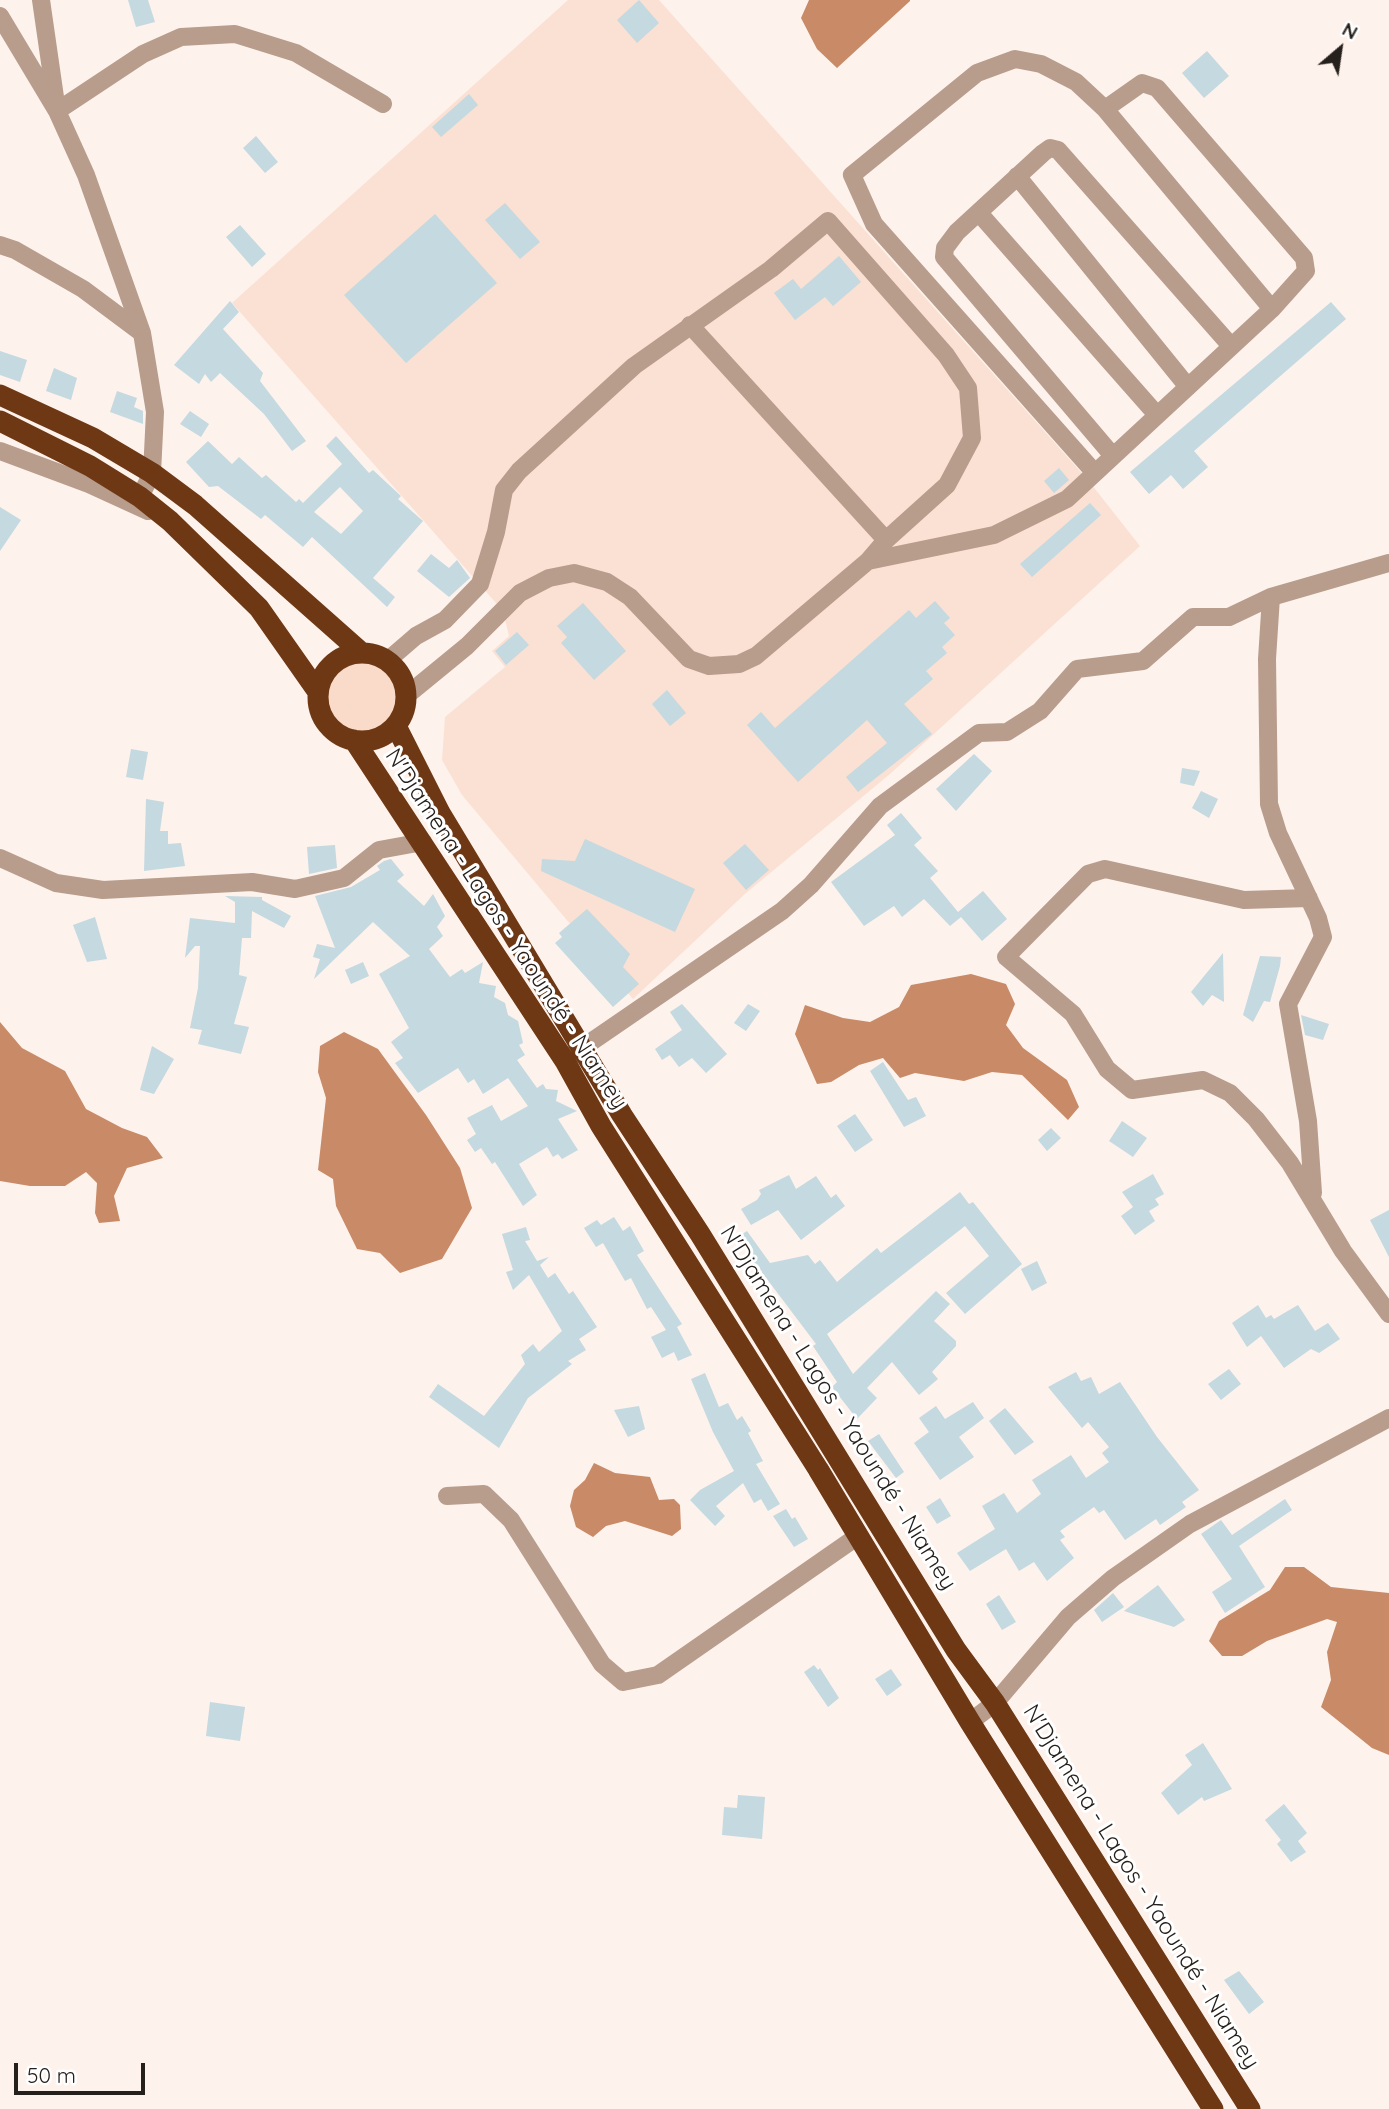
<!DOCTYPE html>
<meta charset="utf-8">
<style>
body{margin:0}
#map{position:relative;width:1389px;height:2109px;overflow:hidden;background:#fdf2ec;font-family:Quicksand,sans-serif}
canvas{display:block}
.north{position:absolute;left:1305px;top:14px;width:70px;height:70px;-webkit-text-stroke:5px #fff;paint-order:stroke;rotate:29deg;font-size:19px;font-weight:700;line-height:28px;text-align:center;color:#26201c}
.north::after{content:'';display:block;margin:auto;width:24px;height:32px;background:#26201c;clip-path:polygon(50% 0,100% 100%,50% 72%,0 100%)}
.scale{position:absolute;left:14px;top:2063px;width:131px;height:32px;box-sizing:border-box;border:4px solid #26201c;border-top:0;padding-left:9px;font-size:21px;line-height:24px;white-space:nowrap;color:#26201c;-webkit-text-stroke:5px #fff;paint-order:stroke}
</style>
<div id="map">
<canvas width="1389" height="2109"></canvas>
<div class="north">N</div>
<div class="scale">50 m</div>
</div>
<script>
const context = document.querySelector('canvas').getContext('2d');
context.lineJoin = 'round';
function paint(path, color) { context.fillStyle = color; context.fill(path, 'evenodd'); }
const shape = rows => new Path2D(rows.map(r => 'M' + r).join(''));
function trace(path, color, width, dash) { context.strokeStyle = color; context.lineWidth = width; context.lineCap = dash ? 'butt' : 'round'; context.setLineDash(dash || []); context.stroke(path); }
function write(font, color, halo, rows, align = 'center') {
  context.font = font + ' Quicksand,sans-serif'; context.lineWidth = 6; context.setLineDash([]); context.textBaseline = 'middle'; context.strokeStyle = halo; context.fillStyle = color; for (const [text, x, y, turn = 0] of rows) {
    context.save(); context.translate(x, y); context.rotate((+turn || 0) * Math.PI / 180); context.textAlign = isNaN(turn) ? turn : align; if (halo) context.strokeText(text, 0, 0); context.fillText(text, 0, 0); context.restore();
  }
}
paint(shape([
 [568,0,659,0,1088,480,1140,546,890,774,746,893,633,999,462,795,442,760,445,717,505,667,492,651,509,636,503,611,232,303]
]), '#fbe1d3');
paint(shape([
 '325 698a36 36 0 1 1 72 0a36 36 0 1 1-72 0Z'
]), '#fadac9');
paint(shape([
 [809,0,910,0,910,1,837,68,817,49,801,18],
 [971,974,1006,984,1015,1004,1006,1025,1023,1048,1067,1080,1079,1107,1068,1120,1022,1075,992,1072,964,1081,915,1073,900,1078,883,1058,859,1065,831,1082,817,1084,795,1034,805,1005,843,1018,870,1022,899,1007,911,985],
 [0,1022,22,1048,65,1071,86,1109,122,1128,147,1137,163,1158,127,1168,114,1196,120,1221,99,1223,95,1213,97,1183,86,1172,65,1186,30,1186,0,1181],
 [344,1032,378,1049,426,1115,460,1168,472,1208,442,1259,400,1273,380,1253,357,1249,336,1206,333,1179,318,1170,326,1098,318,1072,320,1046],
 [594,1463,615,1473,650,1477,659,1500,674,1499,680,1505,681,1529,672,1536,625,1521,606,1526,593,1537,576,1527,570,1506,574,1490,585,1480],
 [1285,1567,1304,1567,1331,1587,1389,1593,1389,1755,1372,1748,1321,1707,1331,1680,1327,1652,1337,1622,1327,1619,1267,1641,1242,1656,1222,1656,1209,1641,1219,1621,1270,1590]
]), '#c88a67');
paint(shape([
 [128,0,148,0,155,22,136,27],
 [639,0,659,23,637,43,617,20],
 [1207,51,1229,76,1204,98,1182,73],
 [469,94,478,105,441,137,432,127],
 [256,136,278,162,265,173,243,148],
 [505,203,540,242,520,259,485,220],
 [435,214,497,283,406,363,344,295],
 [240,225,266,254,252,267,226,237],
 [839,256,861,282,833,306,825,297,795,320,774,293,793,279,801,289],
 [230,301,239,312,223,329,263,373,260,381,306,441,292,451,264,414,220,373,211,382,205,374,199,384,174,365],
 [1331,302,1346,319,1194,451,1208,467,1183,489,1171,475,1149,494,1130,472],
 [0,351,27,360,20,382,0,375],
 [54,368,77,378,71,400,46,391],
 [117,391,137,398,134,407,143,411,143,424,110,412],
 [190,411,209,424,201,437,180,424],
 [336,436,369,473,373,470,401,496,398,499,423,521,373,578,395,597,387,607,312,537,303,547,265,515,261,519,218,486,209,487,186,462,208,441,232,464,239,457,262,478,266,475,296,502,299,499,303,503,342,464,326,446],
 [340,487,363,511,341,534,314,512],
 [1059,468,1069,480,1054,493,1044,481],
 [1090,503,1101,515,1032,577,1020,564],
 [0,507,21,520,0,551],
 [431,554,449,568,457,560,470,578,449,597,417,571],
 [935,601,950,618,944,623,955,635,942,647,947,653,926,671,933,679,904,704,932,734,858,792,846,777,887,743,867,720,798,782,747,725,761,712,775,728,909,610,916,618],
 [583,603,626,651,594,680,561,643,567,637,557,626],
 [517,632,529,645,506,665,495,651],
 [667,690,686,713,670,726,652,704],
 [131,749,148,752,143,780,126,777],
 [974,754,992,771,956,811,936,789],
 [1182,768,1200,771,1194,786,1180,783],
 [1201,791,1218,799,1209,818,1192,808],
 [146,799,164,802,160,831,168,831,168,844,181,843,185,866,144,871],
 [901,813,922,838,914,845,938,871,930,878,958,912,983,891,1007,919,982,941,961,917,950,926,924,899,902,917,894,906,864,926,831,882,895,835,887,825],
 [585,839,695,889,675,932,541,871,542,859,575,861],
 [745,844,769,870,746,890,723,863],
 [335,845,337,868,309,874,307,847],
 [391,859,404,875,397,881,424,906,433,894,445,916,437,927,443,936,429,949,450,977,462,969,465,973,483,962,479,983,496,986,494,997,505,1003,508,1015,518,1021,523,1043,519,1045,525,1055,517,1060,537,1088,543,1084,546,1089,558,1090,556,1101,577,1111,558,1119,578,1150,562,1159,558,1154,553,1157,547,1147,519,1164,537,1195,523,1206,495,1162,492,1164,481,1148,475,1152,467,1140,476,1134,467,1118,492,1105,501,1121,528,1106,508,1078,483,1094,474,1079,468,1083,458,1068,418,1093,395,1063,403,1058,391,1042,409,1028,379,974,410,956,373,922,314,979,320,959,313,957,317,944,335,948,315,896,351,887,380,870,377,866,384,861],
 [225,896,262,897,262,900,291,916,284,928,252,911,251,938,242,938,239,975,247,977,234,1024,249,1027,241,1054,198,1044,202,1030,190,1028,198,988,200,946,195,946,185,958,190,918,235,923,235,902],
 [587,909,630,954,623,967,639,984,613,1007,555,943,562,937,559,933],
 [95,917,107,959,87,962,73,925],
 [1223,953,1224,1002,1212,995,1203,1006,1191,992],
 [1260,956,1281,957,1280,966,1270,1002,1264,1001,1253,1022,1243,1015],
 [363,962,369,976,351,984,345,970],
 [682,1004,727,1054,706,1073,692,1058,679,1067,670,1055,662,1060,655,1049,682,1030,670,1012],
 [748,1004,760,1011,746,1031,734,1023],
 [1301,1015,1329,1024,1323,1040,1305,1035],
 [152,1046,174,1059,154,1094,140,1090],
 [883,1062,908,1100,916,1097,926,1116,904,1127,870,1071],
 [855,1114,873,1140,855,1152,837,1126],
 [1122,1121,1147,1138,1133,1157,1109,1141],
 [1051,1128,1061,1138,1047,1151,1038,1140],
 [1153,1174,1164,1194,1155,1199,1159,1205,1149,1211,1155,1221,1135,1235,1121,1216,1133,1207,1122,1192],
 [789,1175,796,1189,816,1176,831,1198,836,1194,845,1206,801,1240,778,1210,751,1225,741,1209,757,1200,761,1194,759,1190],
 [960,1192,969,1204,973,1202,1022,1264,965,1314,946,1293,989,1256,965,1226,827,1334,853,1374,936,1291,950,1304,934,1321,956,1341,956,1346,932,1372,938,1379,919,1395,892,1362,867,1388,877,1398,857,1419,832,1387,837,1382,813,1346,816,1344,736,1238,747,1231,770,1263,808,1255,815,1264,820,1260,837,1282,877,1248,881,1253],
 [1389,1210,1389,1257,1370,1220],
 [614,1217,623,1231,630,1226,644,1251,637,1255,682,1324,677,1327,692,1355,678,1361,674,1352,662,1358,651,1337,666,1330,651,1307,647,1309,631,1278,625,1281,603,1243,596,1247,584,1228,597,1220,601,1225],
 [526,1227,530,1240,525,1241,537,1261,549,1257,540,1265,548,1278,555,1273,569,1294,573,1291,597,1327,579,1339,586,1350,568,1361,572,1364,528,1398,499,1448,429,1397,438,1384,484,1416,525,1364,521,1355,533,1344,539,1352,562,1331,529,1275,513,1290,506,1272,513,1270,502,1234],
 [1037,1261,1047,1283,1032,1291,1021,1269],
 [1258,1305,1266,1318,1271,1315,1274,1319,1298,1305,1315,1331,1328,1323,1340,1339,1319,1353,1311,1349,1284,1368,1261,1336,1247,1347,1232,1323],
 [1229,1369,1241,1384,1221,1400,1208,1384],
 [1076,1372,1081,1381,1091,1377,1099,1394,1120,1382,1157,1437,1199,1490,1182,1502,1186,1507,1160,1525,1156,1519,1125,1540,1104,1510,1099,1513,1094,1507,1060,1531,1065,1537,1060,1540,1074,1558,1047,1581,1034,1562,1019,1571,1006,1549,970,1571,957,1553,995,1529,982,1506,1004,1493,1017,1513,1041,1494,1032,1480,1071,1455,1086,1478,1109,1462,1102,1453,1109,1447,1088,1422,1082,1428,1048,1387],
 [705,1373,719,1407,728,1403,737,1420,742,1416,751,1431,748,1433,763,1461,756,1464,780,1504,768,1511,761,1499,754,1503,743,1483,716,1506,725,1516,715,1526,690,1500,700,1490,734,1471,713,1432,691,1379],
 [973,1402,984,1418,959,1437,974,1457,940,1480,914,1443,929,1432,919,1418,936,1406,945,1419],
 [639,1406,645,1429,628,1437,614,1410],
 [1005,1408,1034,1442,1015,1455,989,1421],
 [879,1434,904,1472,896,1478,868,1441],
 [940,1498,951,1516,937,1524,926,1507],
 [1285,1499,1292,1510,1239,1546,1265,1587,1225,1613,1212,1592,1232,1579,1201,1534,1221,1520,1232,1535],
 [786,1509,792,1519,795,1517,808,1539,794,1547,773,1516],
 [1158,1585,1185,1620,1174,1627,1124,1611],
 [1113,1593,1124,1607,1102,1622,1094,1610],
 [999,1595,1016,1622,1002,1630,986,1604],
 [814,1665,818,1670,820,1668,839,1698,828,1707,804,1672],
 [891,1669,902,1685,887,1696,875,1679],
 [210,1702,245,1707,240,1741,206,1736],
 [1203,1743,1232,1789,1204,1801,1202,1797,1178,1815,1161,1793,1192,1765,1185,1755],
 [738,1795,765,1797,762,1839,722,1835,724,1807,737,1808],
 [1284,1804,1307,1833,1298,1841,1306,1852,1291,1862,1277,1844,1281,1840,1265,1820],
 [1239,1971,1264,2002,1249,2014,1224,1980]
]), '#c4d9e0');
trace(shape([
 [41,0,57,111,86,175,142,333,155,412,152,473,140,497],
 [0,16,57,111,143,54,181,37,235,34,296,53,383,104],
 [1017,176,1188,387],
 [979,213,1157,415],
 [0,245,15,250,83,289,142,333],
 [690,325,886,540],
 [0,451,89,484,148,511],
 [1113,456,944,257,945,248,957,232,1043,153,1050,148,1058,150,1231,346],
 [1095,473,874,224,852,175,977,73,1015,59,1041,64,1076,82,1105,109,1272,309],
 [868,561,994,535,1067,499,1272,309,1306,271,1304,258,1157,88,1142,83,1105,109],
 [1271,597,1267,659,1269,804,1278,833,1318,918,1323,937,1288,1004,1308,1121,1313,1193],
 [387,661,416,636,445,620,480,584,496,532,504,490,519,471,634,366,771,269,828,221,946,355,968,388,972,438,947,485,886,540,868,561,756,656,739,664,709,666,689,659,630,597,607,582,574,573,549,578,520,593,467,646,406,696],
 [0,858,56,883,103,890,252,882,295,889,344,878,379,850,423,842],
 [1309,898,1244,900,1105,869,1088,874,1006,957,1073,1014,1107,1069,1132,1090,1203,1080,1230,1093,1256,1119,1290,1163,1343,1251,1389,1314],
 [572,1055,782,911,811,885,880,806,979,733,1007,732,1040,711,1077,669,1143,661,1193,617,1229,617,1271,597,1389,563],
 [447,1496,484,1494,511,1520,602,1664,623,1682,658,1675,858,1536],
 [970,1722,995,1703,1068,1617,1113,1578,1190,1524,1389,1418]
]), '#b89c8c', 18);
trace(shape([
 [0,395,93,438,152,473,195,505,362,653],
 [0,421,90,466,140,497,170,521,259,608,318,692],
 '318 697a44 44 0 1 1 88 0a44 44 0 1 1-88 0Z',
 [396,726,440,813,622,1115,700,1234,956,1650,995,1703,1250,2109],
 [354,740,565,1061,601,1126,818,1469,970,1722,1213,2109]
]), '#6e3814', 21);
write('23px', '#26201c', '#fff', [
 ["N'Djamena - Lagos - Yaoundé - Niamey",506,929,57],
 ["N'Djamena - Lagos - Yaoundé - Niamey",838,1408,58],
 ["N'Djamena - Lagos - Yaoundé - Niamey",1141,1887,58]
]);
</script>
